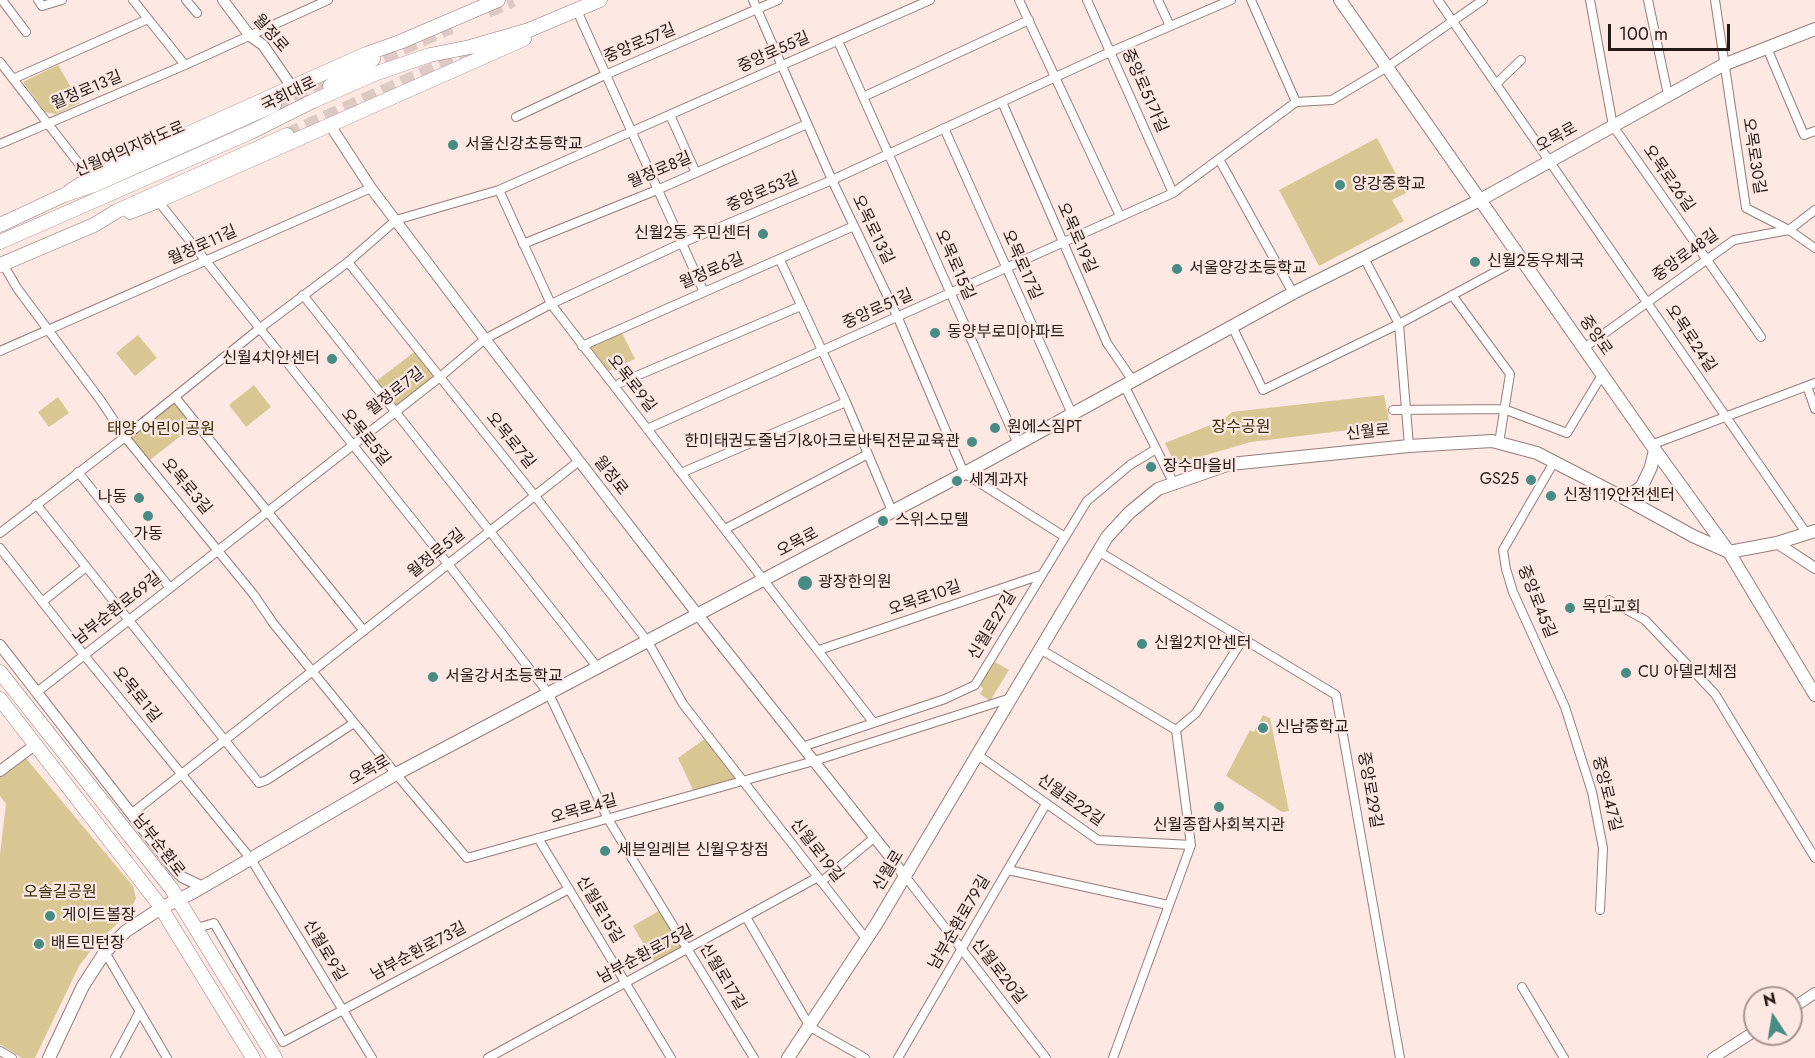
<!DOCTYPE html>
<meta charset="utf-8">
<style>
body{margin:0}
#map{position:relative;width:1815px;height:1058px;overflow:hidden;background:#fee8e4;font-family:Jost,sans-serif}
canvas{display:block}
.north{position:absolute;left:1743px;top:986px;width:60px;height:60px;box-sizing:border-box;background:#fee8e4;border:2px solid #a69592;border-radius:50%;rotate:348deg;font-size:16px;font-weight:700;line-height:24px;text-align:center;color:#231917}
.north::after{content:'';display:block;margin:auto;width:21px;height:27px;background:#468c85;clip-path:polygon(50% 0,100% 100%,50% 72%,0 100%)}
.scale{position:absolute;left:1608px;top:24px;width:122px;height:27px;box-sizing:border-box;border:3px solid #231917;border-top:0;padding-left:8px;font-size:18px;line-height:21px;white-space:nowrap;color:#231917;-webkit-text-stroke:4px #fee8e4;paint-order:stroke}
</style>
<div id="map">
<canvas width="1815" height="1058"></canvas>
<div class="north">N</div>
<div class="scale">100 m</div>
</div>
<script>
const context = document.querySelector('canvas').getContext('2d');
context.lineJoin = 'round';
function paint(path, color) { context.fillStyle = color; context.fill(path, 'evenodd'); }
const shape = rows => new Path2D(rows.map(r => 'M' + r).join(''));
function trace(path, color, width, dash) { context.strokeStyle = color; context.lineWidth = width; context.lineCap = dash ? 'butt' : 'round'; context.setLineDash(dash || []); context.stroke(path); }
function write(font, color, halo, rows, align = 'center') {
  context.font = font + ' Jost,"Noto Sans KR",sans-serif'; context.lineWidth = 4.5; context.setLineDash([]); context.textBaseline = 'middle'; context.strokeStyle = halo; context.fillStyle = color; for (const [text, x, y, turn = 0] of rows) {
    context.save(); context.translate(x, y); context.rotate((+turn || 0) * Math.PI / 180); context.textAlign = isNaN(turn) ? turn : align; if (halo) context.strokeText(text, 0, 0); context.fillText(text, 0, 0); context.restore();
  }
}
paint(shape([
 [58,65,80,103,56,114,45,112,23,82],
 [1377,138,1406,193,1392,200,1404,221,1319,266,1279,190],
 [620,329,635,359,609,371,587,343],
 [138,335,157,358,135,376,116,353],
 [417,350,439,377,397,409,375,382],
 [254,385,271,407,246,427,229,405],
 [1384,395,1390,425,1251,442,1175,464,1165,443,1223,420,1232,412],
 [58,397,69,413,49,427,38,412],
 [175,397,196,424,146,463,125,437],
 [995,662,1009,670,990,701,980,694,983,689,979,684],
 [1263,715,1270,718,1289,811,1282,812,1226,776,1250,730,1254,732],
 [706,738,735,772,734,781,694,792,678,758],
 [24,756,133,886,136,898,129,913,98,941,79,966,35,1058,22,1058,0,1044,0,854,6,804,0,796,0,775],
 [662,909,685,948,656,965,633,926]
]), '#d8c792');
trace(shape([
 [488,11,513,0],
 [364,65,451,27],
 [274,105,341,76],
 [287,135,482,47]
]), '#ddc9c5', 14, [14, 7]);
const minor = shape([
 [2,0,26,32],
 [38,0,42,6,62,0],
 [133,0,185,65],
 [186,0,197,13],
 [753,0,832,180,898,318,964,473,1065,537],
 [1019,0,1120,216],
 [1087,0,1173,193],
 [1158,0,1170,26],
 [1251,0,1296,102],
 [1438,0,1807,534],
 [1590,0,1613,126,1761,337],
 [1648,0,1668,95],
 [1715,0,1746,208,1789,230,1815,248],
 [579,15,704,292],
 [838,41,1018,444],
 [1767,48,1804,135,1815,131],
 [0,62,90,178],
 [13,79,148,19],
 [1496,84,1521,60],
 [863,97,1029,20],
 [1002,102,1107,343,1133,381],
 [670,115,696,173],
 [516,117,605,75,778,0],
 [944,128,1072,414],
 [0,144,185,65,328,0],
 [1219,159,1293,293],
 [499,190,551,304,873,722],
 [158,201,448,564,549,694,608,819,754,1058],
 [523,244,657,190,807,124],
 [1364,258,1399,324,1409,446],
 [780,260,846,402,892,511],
 [348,262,535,496,648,642,683,704,867,940],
 [3,264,17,288,101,401,125,437,254,595,273,623,396,774,467,858,814,761,1011,698],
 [303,295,598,668],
 [1452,295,1510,374,1499,443],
 [1232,326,1263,390,1399,324,1521,258],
 [582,346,854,226],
 [1584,348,1734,240,1789,230,1815,210],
 [0,351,371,188],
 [620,383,801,306],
 [1124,385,1174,484],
 [1807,386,1815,409],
 [175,397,364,631],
 [1393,410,1504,409,1567,433,1602,375],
 [647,429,1173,193,1296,102,1332,100,1387,67,1483,0],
 [1651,445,1815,383],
 [1554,462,1503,550,1506,569,1513,592,1565,707,1592,792,1603,848,1600,910],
 [78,472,170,588],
 [681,473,846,402],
 [36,504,259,783,267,780,354,723],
 [725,529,868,454],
 [0,533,125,437,259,329,348,262,396,220,499,190,930,0],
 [0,548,84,655,251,859,372,1058],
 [1098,551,1336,695,1400,1058],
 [1609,600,1645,620,1715,694,1815,858],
 [42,602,86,567],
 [1040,649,1176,730],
 [819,650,1041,575],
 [37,692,440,377,485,339,551,304,682,243,832,180,1110,52,1231,0],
 [1176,730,1196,713,1243,639],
 [802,747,945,699,975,685,1087,501,1130,465,1156,449],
 [978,755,1098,840,1191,845],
 [131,814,579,461],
 [538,838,671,1058],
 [1008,870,1168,905],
 [905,876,1046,1058],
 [821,882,875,837],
 [746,917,810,1027,865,1058],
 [197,928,214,923,283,1042,569,889],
 [105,952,167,1058],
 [1522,987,1564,1058],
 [0,1051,12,1058],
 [115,1058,139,1013],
 [488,1058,818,877],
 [898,1058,1046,804],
 [1113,1058,1191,845,1176,730]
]);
const tertiary = shape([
 [223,0,250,36,263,45,292,87],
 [330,125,371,188,485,339,698,615,905,876],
 [1777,543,1815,568],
 [0,645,175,870,182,877,203,887],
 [0,771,36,744],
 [1791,1009,1815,993],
 [1713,1058,1755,1031]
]);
const secondary = shape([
 [1340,0,1655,450,1729,552,1815,695],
 [1622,497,1636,491,1642,486,1651,467,1655,450],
 [49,1058,83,986,105,952,126,931,161,908,192,893,396,774,952,480,1293,293,1480,200,1723,65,1815,29],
 [788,1058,877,923,1107,537,1129,513,1158,489,1230,464,1409,446,1492,441,1537,453,1622,497,1693,536,1729,552,1777,543,1815,531]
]);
const primary = shape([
 [330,86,373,59],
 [70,191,90,178,214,122,366,54,400,42,498,0],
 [130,212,158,201,524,39],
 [0,242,251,132,313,101,377,73,430,55,470,47,529,30,600,0],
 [0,672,171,888,275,1058],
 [0,699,158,903,253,1058]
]);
const trunk = shape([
 [0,225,64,195,94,185,274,105],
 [0,265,94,225,117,211,287,135]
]);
trace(minor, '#957c78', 10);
trace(tertiary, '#957c78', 12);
trace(secondary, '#957c78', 14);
trace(primary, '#957c78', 15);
trace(trunk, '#957c78', 15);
trace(minor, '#fff', 8);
trace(tertiary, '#fff', 10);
trace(secondary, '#fff', 12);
trace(primary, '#fff', 14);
trace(trunk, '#fff', 14);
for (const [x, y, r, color] of [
 [453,145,6,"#468c85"],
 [1340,185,6,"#468c85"],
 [763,234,6,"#468c85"],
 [1475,262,6,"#468c85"],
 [1177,269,6,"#468c85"],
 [935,333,6,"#468c85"],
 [332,359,6,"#468c85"],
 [995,428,6,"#468c85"],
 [972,442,6,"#468c85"],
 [1151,467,6,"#468c85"],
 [1531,480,6,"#468c85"],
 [957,481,6,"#468c85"],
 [1551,496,6,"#468c85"],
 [139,498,6,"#468c85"],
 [148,516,6,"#468c85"],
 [883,521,6,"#468c85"],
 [805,583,8,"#468c85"],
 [1570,608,6,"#468c85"],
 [1142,644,6,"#468c85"],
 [1626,673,6,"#468c85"],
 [433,677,6,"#468c85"],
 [1263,728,6,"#468c85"],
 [1219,807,6,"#468c85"],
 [605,851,6,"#468c85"],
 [50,916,6,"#468c85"],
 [39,944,6,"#468c85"]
]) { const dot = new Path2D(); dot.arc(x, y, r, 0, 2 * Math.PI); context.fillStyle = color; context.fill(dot); trace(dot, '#fee8e4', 2); }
write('16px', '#231917', '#fee8e4', [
 ["월정로",270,34,49],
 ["중앙로57길",640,44,-23],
 ["중앙로55길",774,53,-24],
 ["월정로13길",87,91,-23],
 ["중앙로51가길",1144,91,66],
 ["국회대로",289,95,-26],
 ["오목로",1557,138,-29],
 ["신월여의지하도로",130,150,-23],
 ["오목로30길",1753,156,81],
 ["월정로8길",660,171,-23],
 ["오목로26길",1668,179,55],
 ["중앙로53길",763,193,-23],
 ["오목로13길",872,230,64],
 ["오목로19길",1076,238,66],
 ["월정로11길",203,246,-24],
 ["중앙로48길",1686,256,-36],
 ["오목로15길",954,265,66],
 ["오목로17길",1021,265,66],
 ["월정로6길",712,272,-23],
 ["중앙로51길",878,310,-24],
 ["중앙로",1595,336,55],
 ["오목로24길",1690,339,56],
 ["오목로9길",631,384,52],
 ["월정로7길",396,392,-38],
 ["신월로",1368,433,-6],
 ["오목로5길",365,438,51],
 ["오목로7길",510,441,51],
 ["월정로",610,476,52],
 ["오목로3길",186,487,50],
 ["오목로",798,543,-28],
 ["월정로5길",437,554,-39],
 ["오목로10길",925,599,-19],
 ["중앙로45길",1536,602,68],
 ["남부순환로69길",118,609,-38],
 ["신월로27길",993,626,-59],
 ["오목로1길",136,695,51],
 ["오목로",370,771,-30],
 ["중앙로29길",1369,790,80],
 ["중앙로47길",1606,794,76],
 ["신월로22길",1070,801,35],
 ["오목로4길",584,810,-16],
 ["남부순환로",158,846,52],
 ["신월로19길",816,851,52],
 ["신월로",889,871,-59],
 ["신월로15길",599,910,59],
 ["남부순환로79길",960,923,-60],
 ["신월로9길",324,951,59],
 ["남부순환로73길",419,952,-28],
 ["남부순환로75길",646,955,-28],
 ["신월로20길",998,972,52],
 ["신월로17길",722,977,59]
]);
write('16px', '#231917', '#fee8e4', [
 ["서울신강초등학교",465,145],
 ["양강중학교",1352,185],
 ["신월2동 주민센터",751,234,"right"],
 ["신월2동우체국",1487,262],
 ["서울양강초등학교",1189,269],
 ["동양부로미아파트",947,333],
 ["신월4치안센터",320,359,"right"],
 ["원에스짐PT",1007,428],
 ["한미태권도줄넘기&아크로바틱전문교육관",960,442,"right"],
 ["장수마을비",1163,467],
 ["GS25",1519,480,"right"],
 ["세계과자",969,481],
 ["신정119안전센터",1563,496],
 ["나동",127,498,"right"],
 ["스위스모텔",895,521],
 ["가동",148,535,"center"],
 ["광장한의원",818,583],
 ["목민교회",1582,608],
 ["신월2치안센터",1154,644],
 ["CU 아델리체점",1638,673],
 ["서울강서초등학교",445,677],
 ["신남중학교",1275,728],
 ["신월종합사회복지관",1219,826,"center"],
 ["세븐일레븐 신월우창점",617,851],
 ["게이트볼장",62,916],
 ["배트민턴장",51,944]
], 'left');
write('16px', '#372c05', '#fee8e4', [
 ["장수공원",1241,428],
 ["태양 어린이공원",161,430],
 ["오솔길공원",60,893]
]);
</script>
